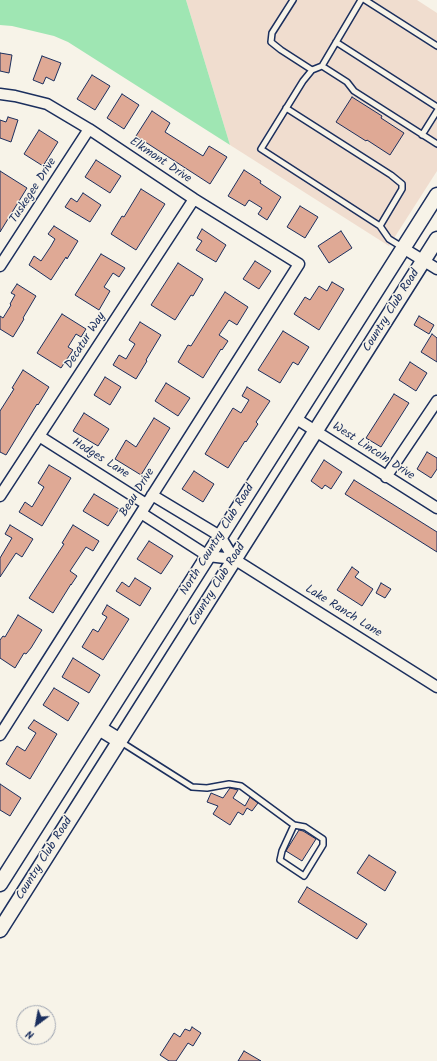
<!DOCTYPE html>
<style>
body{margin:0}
#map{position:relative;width:437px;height:1061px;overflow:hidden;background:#f7f3e8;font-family:Kalam,sans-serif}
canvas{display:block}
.north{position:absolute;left:16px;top:1005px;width:40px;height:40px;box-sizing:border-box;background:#f7f3e8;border:1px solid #9fa5b1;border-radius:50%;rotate:212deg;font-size:11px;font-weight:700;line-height:16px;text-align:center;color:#1b2f5e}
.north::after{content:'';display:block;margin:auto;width:14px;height:18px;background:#1b2f5e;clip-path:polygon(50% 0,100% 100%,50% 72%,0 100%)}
</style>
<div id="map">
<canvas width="437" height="1061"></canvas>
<div class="north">N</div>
</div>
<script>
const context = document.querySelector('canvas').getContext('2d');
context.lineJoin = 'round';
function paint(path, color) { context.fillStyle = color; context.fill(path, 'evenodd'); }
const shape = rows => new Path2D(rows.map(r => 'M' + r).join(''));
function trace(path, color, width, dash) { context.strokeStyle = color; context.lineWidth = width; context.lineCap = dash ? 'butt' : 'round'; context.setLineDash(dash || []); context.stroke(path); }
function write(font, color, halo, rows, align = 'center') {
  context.font = font + ' Kalam,sans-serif'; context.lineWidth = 3; context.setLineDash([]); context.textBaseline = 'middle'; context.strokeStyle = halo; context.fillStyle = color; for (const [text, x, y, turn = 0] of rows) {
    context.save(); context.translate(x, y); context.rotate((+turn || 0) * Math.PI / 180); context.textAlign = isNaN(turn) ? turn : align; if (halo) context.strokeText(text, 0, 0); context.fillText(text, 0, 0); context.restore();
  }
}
paint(shape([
 [186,0,417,0,437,13,437,171,389,246,230,145]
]), '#f0ddcf');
paint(shape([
 [0,0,186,0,230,145,68,42,54,36,12,26,0,25]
]), '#9fe6b3');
const building = shape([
 [0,53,12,55,9,73,0,71,0,53],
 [42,56,61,63,54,81,46,77,43,84,33,80,42,56],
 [92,75,110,86,95,110,77,99,92,75],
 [122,94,139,105,124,129,107,118,122,94],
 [352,97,382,116,381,118,404,133,390,155,367,140,366,141,336,122,352,97],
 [152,111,170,123,165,132,203,156,209,146,227,157,210,184,136,136,152,111],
 [8,117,18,120,11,142,0,138,0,120,6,122,8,117],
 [39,130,58,142,43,166,24,154,39,130],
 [96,160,121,176,110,193,85,177,96,160],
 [244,170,261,181,260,183,281,197,267,220,258,214,262,208,249,200,245,206,228,196,244,170],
 [0,171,27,188,0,232,0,171],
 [141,189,165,204,136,250,111,234,122,216,124,217,141,189],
 [83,193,101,205,90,222,65,207,71,198,77,202,83,193],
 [300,206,318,217,305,238,287,227,300,206],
 [54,226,78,241,67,259,66,257,51,280,29,265,34,256,41,261,51,246,55,239,48,234,54,226],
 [202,229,226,245,216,262,196,250,202,241,197,238,202,229],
 [341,231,352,248,329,263,318,246,341,231],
 [101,254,125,268,119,277,113,273,104,287,110,291,99,310,75,295,101,254],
 [255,261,271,271,259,289,243,279,255,261],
 [178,263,203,279,193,296,191,295,175,320,151,305,178,263],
 [332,282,344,289,319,330,294,314,305,297,310,300,319,286,327,291,332,282],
 [17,284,36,296,23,318,24,319,13,337,0,329,0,316,3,318,11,305,10,304,15,295,11,293,17,284],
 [225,292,248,307,237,325,229,320,219,335,228,341,222,350,221,349,203,378,178,362,188,345,191,346,225,292],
 [62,314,86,329,81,337,76,334,68,347,73,350,61,368,37,353,62,314],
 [419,316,434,325,429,334,414,325,419,316],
 [140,322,161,335,146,360,147,361,136,379,113,365,119,355,126,359,135,344,129,340,140,322],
 [283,331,309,347,298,365,293,362,280,383,258,370,283,331],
 [432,334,437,338,437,362,421,352,432,334],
 [410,362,427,373,416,391,399,380,410,362],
 [23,370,49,387,38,405,37,404,6,455,0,452,0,411,14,389,12,388,23,370],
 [105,377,121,387,110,405,94,395,105,377],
 [166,383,190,398,178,416,155,401,166,383],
 [247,387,270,401,256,422,258,424,246,442,245,441,228,468,205,454,233,408,241,413,249,400,242,396,247,387],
 [394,394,409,403,381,447,366,438,394,394],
 [84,413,109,429,98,446,73,431,84,413],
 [154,418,170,428,141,475,115,459,126,440,136,447,154,418],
 [427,452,437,458,437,469,431,478,417,469,427,452],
 [324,460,342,472,331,489,325,485,322,489,311,481,324,460],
 [49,465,71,478,42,526,19,512,25,502,32,507,44,487,38,483,49,465],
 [194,471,214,484,203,502,182,489,194,471],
 [354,480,437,532,437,552,345,494,354,480],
 [94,494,119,509,108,526,83,511,94,494],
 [10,525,33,539,22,557,16,553,0,577,0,558,12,538,5,534,10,525],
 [73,525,99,541,93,551,86,547,70,571,77,576,71,585,71,584,53,613,29,598,64,544,62,543,73,525],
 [149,541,173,556,161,574,137,559,149,541],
 [352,567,359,572,355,577,373,589,362,606,337,590,352,567],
 [135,578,151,588,140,606,116,591,122,582,129,587,135,578],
 [381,583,391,589,385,598,376,593,381,583],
 [107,605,129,619,103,660,82,647,93,629,98,632,107,617,102,614,107,605],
 [18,615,42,630,31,648,26,654,24,653,15,668,0,658,0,640,3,636,5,637,18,615],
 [73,658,100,675,89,693,62,677,73,658],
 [54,688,79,703,68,721,43,705,54,688],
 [34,720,57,734,30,779,6,764,17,746,25,751,36,733,28,728,34,720],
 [0,784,21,798,10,816,0,810,0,784],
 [230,788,238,790,233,798,245,806,250,797,258,803,252,811,247,808,243,815,238,812,230,825,213,814,218,806,207,802,211,793,223,798,230,788],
 [299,830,303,831,316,839,302,861,286,851,299,830],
 [369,855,396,872,385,891,357,873,369,855],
 [307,887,367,924,357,939,298,902,307,887],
 [192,1027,201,1033,193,1046,188,1043,176,1061,169,1061,160,1055,174,1033,180,1037,185,1029,190,1031,192,1027],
 [244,1051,261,1061,238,1061,244,1051]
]);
paint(building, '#dfa995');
trace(building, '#1b2f5e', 1);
const lane = shape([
 [293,0,272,33,271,42,281,50,312,70],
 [361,0,322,66,347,82,354,91,437,144],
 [365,0,437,46],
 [336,42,437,107],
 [322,66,312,70,303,81,261,149,380,226,389,239,402,247],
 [286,108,391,175,402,184,402,189,380,226],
 [422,135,437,111],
 [121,742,192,787,207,788,229,784,241,786,294,825,305,827,323,839,323,845,304,876,280,860,282,851,294,825]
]);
const street = shape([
 [0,94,15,96,47,104,89,129,194,199,299,264,0,735],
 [403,248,437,269],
 [0,266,89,129],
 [295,418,437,508],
 [39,436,146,504],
 [386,477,437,401],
 [0,496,194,199],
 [141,513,208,556,234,559,220,536,152,495],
 [234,559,437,687]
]);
const secondary = shape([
 [99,728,120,741],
 [0,884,437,195],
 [0,930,437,239]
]);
trace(lane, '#1b2f5e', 8);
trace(street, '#1b2f5e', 13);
trace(secondary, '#1b2f5e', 17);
trace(lane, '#f7f3e8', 5);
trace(street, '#f7f3e8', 10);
trace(secondary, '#f7f3e8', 14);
write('12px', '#1b2f5e', '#f7f3e8', [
 ["Elkmont Drive",160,161,34],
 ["Tuskegee Drive",34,191,-57],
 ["Country Club Road",392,311,-58],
 ["Decatur Way",86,341,-57],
 ["West Lincoln Drive",373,452,33],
 ["Hodges Lane",100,459,32],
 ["Beau Drive",138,493,-58],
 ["North Country Club Road",218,540,-58],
 ["Country Club Road",218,585,-58],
 ["Lake Ranch Lane",343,612,32],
 ["Country Club Road",45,859,-58]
]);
</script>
